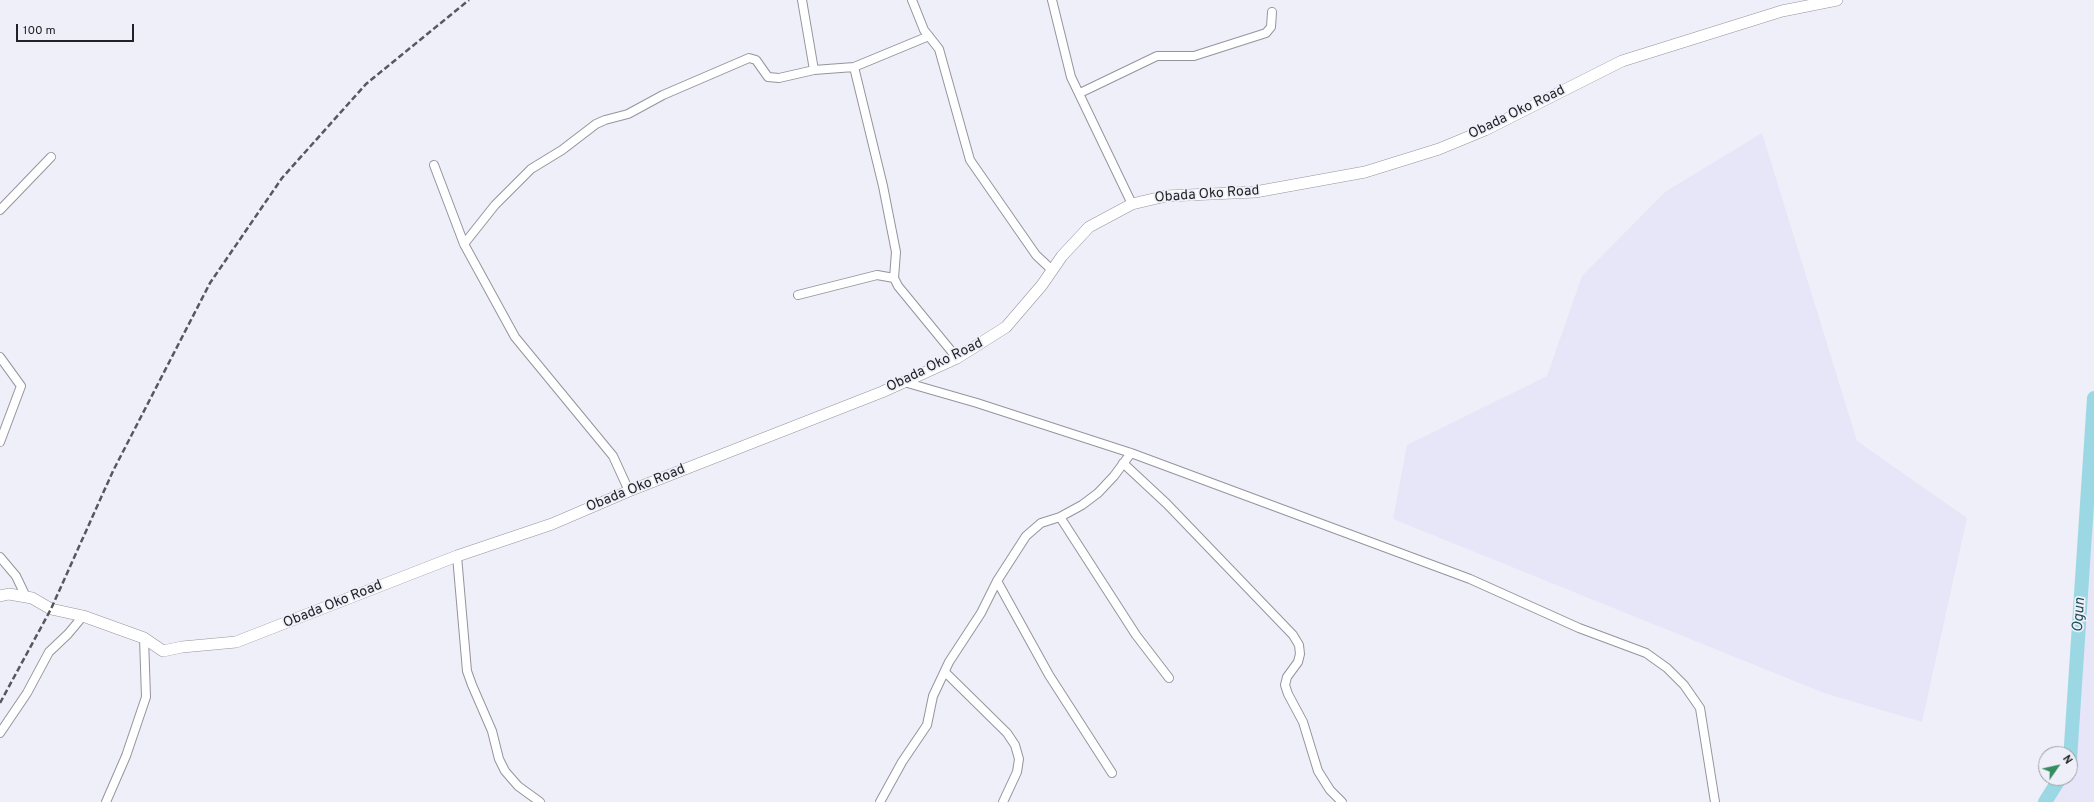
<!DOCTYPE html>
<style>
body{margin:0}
#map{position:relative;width:2094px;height:802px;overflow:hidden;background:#efeff9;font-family:Overpass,sans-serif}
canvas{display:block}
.north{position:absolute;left:2038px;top:746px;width:40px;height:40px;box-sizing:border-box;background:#efeff9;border:1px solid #9d9da5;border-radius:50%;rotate:56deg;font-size:11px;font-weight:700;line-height:16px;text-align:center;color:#222226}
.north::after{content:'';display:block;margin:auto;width:14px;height:18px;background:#358c60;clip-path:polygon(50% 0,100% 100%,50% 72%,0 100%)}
.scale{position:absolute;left:16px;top:24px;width:118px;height:18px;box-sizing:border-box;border:2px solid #222226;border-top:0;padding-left:5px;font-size:12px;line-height:14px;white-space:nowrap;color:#222226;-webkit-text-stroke:3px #efeff9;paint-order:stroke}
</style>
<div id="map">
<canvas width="2094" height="802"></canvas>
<div class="north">N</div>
<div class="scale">100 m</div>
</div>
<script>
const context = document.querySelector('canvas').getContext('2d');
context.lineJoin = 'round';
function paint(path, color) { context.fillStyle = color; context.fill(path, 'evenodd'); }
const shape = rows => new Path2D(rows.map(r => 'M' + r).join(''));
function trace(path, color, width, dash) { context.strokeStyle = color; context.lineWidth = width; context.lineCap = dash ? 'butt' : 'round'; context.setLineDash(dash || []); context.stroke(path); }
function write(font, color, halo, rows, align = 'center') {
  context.font = font + ' Overpass,sans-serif'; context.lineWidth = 3.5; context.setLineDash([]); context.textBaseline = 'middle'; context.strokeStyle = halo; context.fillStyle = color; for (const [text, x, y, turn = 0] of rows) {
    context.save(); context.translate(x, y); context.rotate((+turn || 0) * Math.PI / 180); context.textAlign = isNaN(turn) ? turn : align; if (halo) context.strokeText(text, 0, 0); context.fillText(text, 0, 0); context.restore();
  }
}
paint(shape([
 [1762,133,1857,441,1967,518,1922,722,1824,693,1393,519,1407,445,1547,376,1582,276,1665,192],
 [2094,398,2094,802,2045,802,2060,778,2070,778]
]), '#e6e6f8');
trace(shape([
 [2070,760,2094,398],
 [2045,802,2060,778]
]), '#9bd8e3', 14);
const minor = shape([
 [802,0,814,70],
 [912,0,924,30,939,49,970,160,1036,255,1052,270],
 [1052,0,1071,77,1132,204],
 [854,67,883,186,896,252,894,278,898,286,957,358],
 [1080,93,1157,56,1194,56,1266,33,1271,27,1272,12],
 [434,165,464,244,515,337,613,456,629,491],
 [0,210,51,157],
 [464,244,495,205,531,169,562,150,596,124,605,120,628,114,663,95,749,58,756,60,768,77,779,78,814,70,854,67,929,36],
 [798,295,877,275,894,278],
 [0,357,21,386,0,442],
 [904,382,977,403,1131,453,1470,579,1579,628,1646,653,1667,668,1684,685,1700,708,1715,802],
 [1123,463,1167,504,1293,635,1299,645,1300,654,1298,662,1287,677,1285,685,1288,694,1303,722,1318,771,1330,790,1342,802],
 [1060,517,1136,635,1169,678],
 [457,556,467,671,472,685,492,731,499,759,505,771,518,786,540,802],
 [0,557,16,576,26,597],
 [997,581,1049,675,1112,773],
 [945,672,1007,733,1015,745,1019,759,1017,772,1003,802],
 [0,733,27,693,49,652,68,634,83,616],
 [106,802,126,756,146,697,144,638],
 [880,802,902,762,927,725,933,696,949,662,981,613,997,581,1026,536,1041,523,1060,517,1082,505,1098,493,1114,476,1131,453]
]);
const secondary = shape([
 [0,596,9,594,32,598,51,609,83,616,144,638,163,651,182,647,236,642,457,556,552,524,629,491,882,392,957,358,1006,327,1042,285,1062,256,1089,227,1132,204,1166,196,1255,192,1365,172,1439,149,1485,130,1622,61,1782,11,1837,0]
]);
trace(minor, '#95949e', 10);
trace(secondary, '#95949e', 12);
trace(minor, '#fff', 8);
trace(secondary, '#fff', 11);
trace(shape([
 [0,703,51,609,113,471,210,283,282,178,366,84,469,0]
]), '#57575d', 2.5, [6, 3]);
write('14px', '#222226', '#efeff9', [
 ["Obada Oko Road",1517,113,-26],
 ["Obada Oko Road",1207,195,-4],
 ["Obada Oko Road",935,366,-26],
 ["Obada Oko Road",636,489,-22],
 ["Obada Oko Road",333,605,-22]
]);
write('italic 15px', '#1d515a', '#efeff9', [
 ["Ogun",2080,615,-86]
]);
</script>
